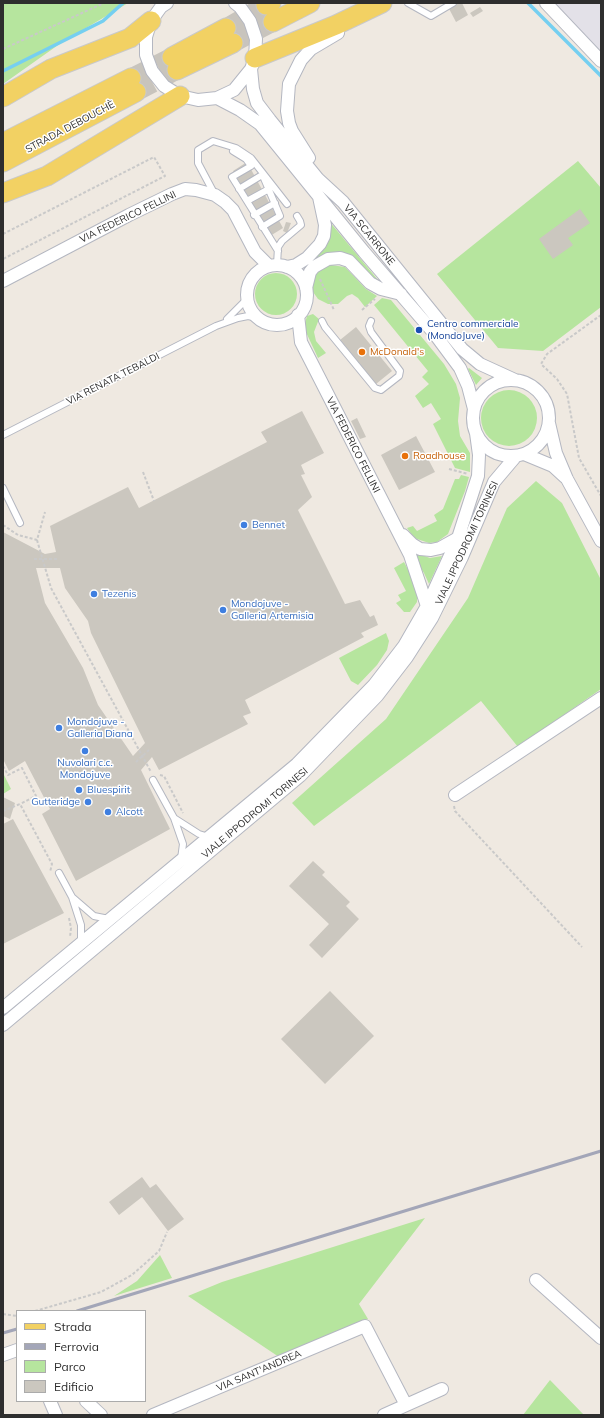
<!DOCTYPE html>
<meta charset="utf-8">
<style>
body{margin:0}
#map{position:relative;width:604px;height:1418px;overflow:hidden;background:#efe9e1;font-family:Mulish,sans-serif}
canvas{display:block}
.frame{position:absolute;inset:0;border:4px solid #2e2e2e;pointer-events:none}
.legend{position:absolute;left:16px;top:1310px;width:130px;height:92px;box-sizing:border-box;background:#fff;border:1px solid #ababab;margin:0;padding:5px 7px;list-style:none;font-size:12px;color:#2e2e2e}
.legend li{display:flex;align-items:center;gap:8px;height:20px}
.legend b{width:20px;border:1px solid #ababab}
</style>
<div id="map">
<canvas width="604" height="1418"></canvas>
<div class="frame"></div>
<ul class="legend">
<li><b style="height:5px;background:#f2d163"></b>Strada</li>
<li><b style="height:5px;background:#a3a6b8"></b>Ferrovia</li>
<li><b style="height:11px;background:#b6e59e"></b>Parco</li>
<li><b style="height:11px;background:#cbc7bf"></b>Edificio</li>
</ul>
</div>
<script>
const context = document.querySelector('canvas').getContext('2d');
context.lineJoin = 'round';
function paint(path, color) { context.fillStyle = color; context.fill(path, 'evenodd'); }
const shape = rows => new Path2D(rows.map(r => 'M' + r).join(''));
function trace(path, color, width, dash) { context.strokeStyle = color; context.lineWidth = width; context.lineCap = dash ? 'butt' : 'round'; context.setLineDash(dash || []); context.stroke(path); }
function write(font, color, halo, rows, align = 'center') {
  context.font = font + ' Mulish,sans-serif'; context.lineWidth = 3; context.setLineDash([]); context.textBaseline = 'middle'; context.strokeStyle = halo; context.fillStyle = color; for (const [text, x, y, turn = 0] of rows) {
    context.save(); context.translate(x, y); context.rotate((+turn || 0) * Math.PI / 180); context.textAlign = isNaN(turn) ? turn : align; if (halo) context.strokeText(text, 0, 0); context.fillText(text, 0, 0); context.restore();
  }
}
paint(shape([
 [551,3,601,3,601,50,588,42]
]), '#e3e1e8');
paint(shape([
 [3,3,128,3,61,43,3,84],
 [578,161,601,188,601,307,543,351,498,348,437,274],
 [329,221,378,280,373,280,356,261,313,262,310,259],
 [331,265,345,267,366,289,377,296,365,307,358,298,352,294,347,296,338,304,328,304,318,299,311,289,312,278,320,269],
 '255 294a21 21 0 1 1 42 0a21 21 0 1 1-42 0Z',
 [382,298,391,300,444,364,456,384,460,398,458,421,460,436,470,453,470,472,455,468,433,424,441,419,431,403,423,408,415,396,429,384,422,377,428,371,374,305],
 [313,314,319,319,314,332,316,341,326,353,318,358,305,330,305,323,307,316],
 [469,368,482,378,476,385,468,369],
 '481 418a28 28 0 1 1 56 0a28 28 0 1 1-56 0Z',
 [461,475,469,477,465,491,448,534,437,542,429,543,414,538,407,528,413,526,417,531,437,521,434,515,443,509,455,479,459,479],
 [536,481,562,503,601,580,601,689,518,747,481,701,314,826,292,803,386,719,468,598,507,508],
 [416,553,430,558,442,556,429,584,424,573,415,559],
 [404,562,413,579,417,594,417,602,410,612,404,612,396,603,401,600,398,595,406,591,394,568],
 [386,633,389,641,387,650,377,665,358,685,351,681,339,658],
 [3,773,11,789,3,794],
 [425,1218,359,1304,368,1319,279,1357,188,1296,222,1282],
 [160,1255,172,1278,114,1296,137,1281],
 [550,1380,584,1415,523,1415]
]), '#b6e59e');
trace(shape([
 [528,3,601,76],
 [3,71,103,21,123,3]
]), '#75cff0', 3.5);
paint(shape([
 [446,3,462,3,468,15,456,22],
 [480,7,483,11,473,17,470,13],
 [247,162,283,228,270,236,233,171],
 [580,209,590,223,568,238,573,245,553,259,539,239],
 [286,222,291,223,287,233,283,231],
 [356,327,392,371,376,384,340,340],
 [302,411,324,453,301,465,305,474,301,475,312,497,298,510,345,604,360,600,370,617,374,615,378,625,361,633,364,637,245,700,251,713,243,716,248,724,159,770,152,757,141,770,170,829,76,881,42,814,50,809,25,761,9,771,3,759,3,532,45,554,56,552,50,526,128,487,139,508,267,442,261,432],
 [36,568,60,568,65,588,88,621,91,633,145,743,133,756,98,705,83,668,45,603],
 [357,418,366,437,360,439,351,421],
 [416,436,435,472,399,490,381,455],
 [3,797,15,803,10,819,3,816],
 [13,819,64,913,3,944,3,824],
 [313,861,325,872,322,875,350,902,346,906,359,919,322,958,309,945,329,924,289,886],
 [330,991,374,1036,325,1084,281,1039],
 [142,1177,150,1188,156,1184,184,1219,168,1231,142,1197,119,1215,109,1202]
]), '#cbc7bf');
trace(shape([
 [226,28,266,5],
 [233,43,273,22],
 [131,78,172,57],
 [136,92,177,70]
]), '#c8c4bd', 19, [19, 10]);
const lane = shape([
 [408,3,431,16,453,3],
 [233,151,246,159,251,166,232,177,278,251],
 [239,189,262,175],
 [215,195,198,163,198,150,213,141,236,148,251,158,287,204],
 [247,201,269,189],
 [254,215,275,203],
 [262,227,280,216,263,176],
 [277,265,278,247,282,241,301,225,300,221,297,216],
 [227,319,247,299],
 [322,321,325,327,375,388,381,390,399,376,400,371,371,332,369,326,371,321],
 [3,435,216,326,238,318,248,316,258,318],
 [3,488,20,523],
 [153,780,174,818],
 [181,859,183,844,174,818,199,834,209,837],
 [59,873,72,897],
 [81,943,81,925,72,897,94,916,109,919]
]);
const street = shape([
 [167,3,161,7,151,21,146,37,146,55,152,71,164,86,180,96,198,100,217,98,234,90,251,69,255,58,256,39,250,21,240,7,235,3],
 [546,3,601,61],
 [251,69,253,89,257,103,270,120,318,179,343,202,462,349,480,364,515,380],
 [217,98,240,110,260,124,364,252,434,333,460,368,468,386,474,409],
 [309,158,292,131,289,123,287,111,289,84,301,60,311,49,338,33],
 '247 295a30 30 0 1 1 60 0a30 30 0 1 1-60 0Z',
 [287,267,296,265,307,258,320,244,324,236,325,225,319,197],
 [3,281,129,215,172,194,185,189,196,190,215,195,225,202,233,210,255,252,269,266],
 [306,288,310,272,314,267,328,259,340,258,349,261,370,283,381,289,401,294],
 [298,315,301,342,410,555,427,606],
 '473 418a38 38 0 1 1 76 0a38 38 0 1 1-76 0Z',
 [549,423,556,453,567,479,601,541],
 [524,454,553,466,565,477],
 [403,535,412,544,420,549,431,550,440,548,458,538],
 [455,795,601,698],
 [3,1008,297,764,374,685,404,646,427,606,458,538,478,476,479,455,476,433],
 [3,1025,300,776,377,696,407,657,432,618,462,557,494,482,516,456],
 [536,1280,601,1338],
 [3,1355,17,1350],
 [50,1401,56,1415],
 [86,1401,101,1415],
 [153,1415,365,1326,406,1405],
 [384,1415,442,1389]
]);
const primary = shape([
 [266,5,271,3],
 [273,22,310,3],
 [172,57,226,28],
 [255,58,336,25,382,3],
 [177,70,233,43],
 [3,97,51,69,130,38,151,21],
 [3,143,131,78],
 [3,162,136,92],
 [3,193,47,176,180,96]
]);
trace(lane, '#b4b7c1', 8);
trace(street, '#b4b7c1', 14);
trace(primary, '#c9c9c9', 21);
trace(shape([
 [3,49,104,3],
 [3,234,154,157,165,176,3,259],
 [320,279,334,310],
 [362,310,375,299],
 [601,315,547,354,541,364,557,379,567,394,579,458,601,496],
 [449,469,468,474],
 [143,472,154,501],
 [3,525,18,535,37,540,45,512],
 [37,540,51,588,151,772],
 [34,559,58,559],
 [136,762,149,750],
 [3,766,8,775,22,768,36,796,20,804],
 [160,775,164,776,183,813],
 [454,806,455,811,582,947],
 [3,811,20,804,52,864,50,872],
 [69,918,71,928,70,937],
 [35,1311,101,1292,132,1275,159,1251,167,1232],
 [3,1314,17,1316]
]), '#c9c9c9', 2, [3, 2]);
trace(lane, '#fff', 6);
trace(street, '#fff', 12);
trace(primary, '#f2d163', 19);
trace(shape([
 [77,1311,601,1151],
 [3,1333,17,1329]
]), '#a3a6b8', 3);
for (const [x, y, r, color] of [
 [419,330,4,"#1a4fb4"],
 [362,352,4,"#e8710a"],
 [405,456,4,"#e8710a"],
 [244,525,4,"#3f7fe0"],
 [94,594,4,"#3f7fe0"],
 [223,610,4,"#3f7fe0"],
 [59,728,4,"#3f7fe0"],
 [85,751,4,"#3f7fe0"],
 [79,790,4,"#3f7fe0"],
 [88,802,4,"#3f7fe0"],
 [108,812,4,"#3f7fe0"]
]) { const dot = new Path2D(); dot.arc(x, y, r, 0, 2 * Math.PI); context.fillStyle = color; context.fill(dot); trace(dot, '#fff', 1.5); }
write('10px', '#2e2e2e', '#fff', [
 ["STRADA DEBOUCHÈ",70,127,-28],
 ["VIA FEDERICO FELLINI",128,217,-26],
 ["VIA SCARRONE",369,235,51],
 ["VIA RENATA TEBALDI",113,379,-27],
 ["VIA FEDERICO FELLINI",353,445,63],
 ["VIALE IPPODROMI TORINESI",467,543,-65],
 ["VIALE IPPODROMI TORINESI",255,813,-40],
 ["VIA SANT'ANDREA",259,1371,-23]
]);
write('10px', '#164399', '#fff', [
 ["Centro commerciale",427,324],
 ["(MondoJuve)",427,336]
], 'left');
write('10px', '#c56008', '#fff', [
 ["McDonald's",370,352],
 ["Roadhouse",413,456]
], 'left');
write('10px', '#366cbe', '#fff', [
 ["Bennet",252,525],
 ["Tezenis",102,594],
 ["Mondojuve -",231,604],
 ["Galleria Artemisia",231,616],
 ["Mondojuve -",67,722],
 ["Galleria Diana",67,734],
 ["Nuvolari c.c.",85,763,"center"],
 ["Mondojuve",85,775,"center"],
 ["Bluespirit",87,790],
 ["Gutteridge",80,802,"right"],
 ["Alcott",116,812]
], 'left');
</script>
